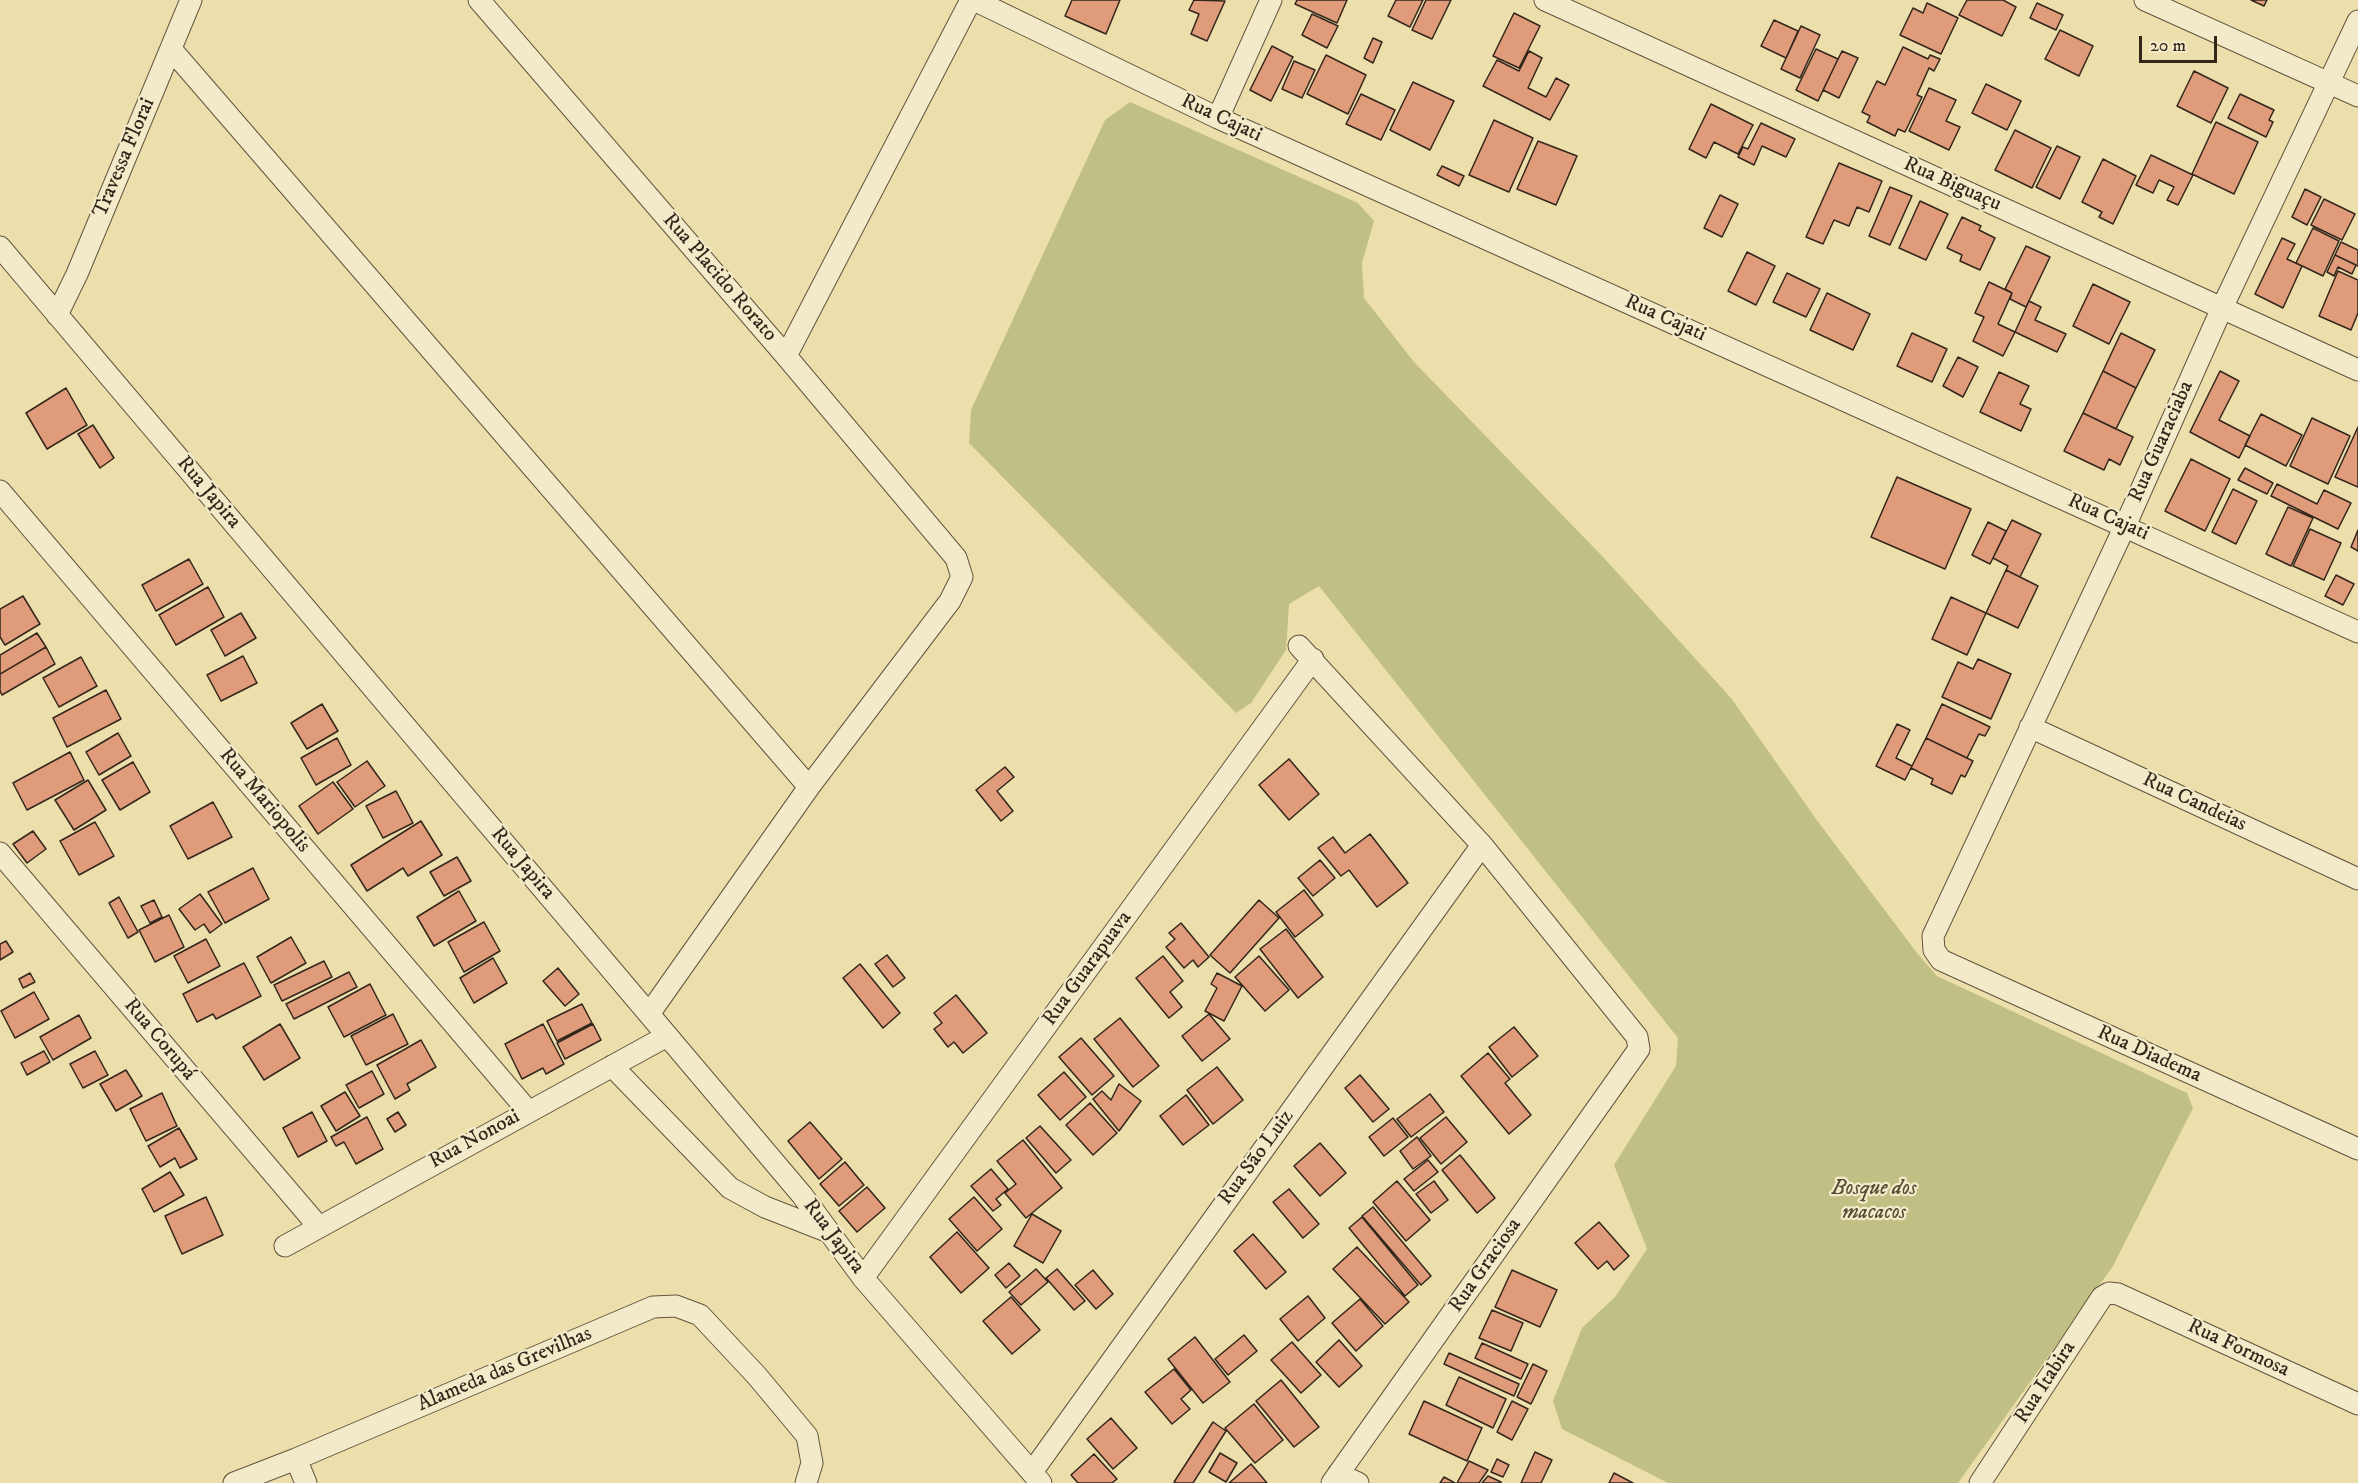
<!DOCTYPE html>
<meta charset="utf-8">
<style>
body{margin:0}
#map{position:relative;width:2358px;height:1483px;overflow:hidden;background:#eddfac;font-family:"IM FELL DW Pica",serif}
canvas{display:block}
.scale{position:absolute;left:2139px;top:36px;width:78px;height:27px;box-sizing:border-box;border:3px solid #33261a;border-top:0;padding-left:8px;font-size:18px;line-height:21px;white-space:nowrap;color:#33261a;-webkit-text-stroke:4px #f3eac9;paint-order:stroke}
</style>
<div id="map">
<canvas width="2358" height="1483"></canvas>
<div class="scale">20 m</div>
</div>
<script>
const context = document.querySelector('canvas').getContext('2d');
context.lineJoin = 'round';
function paint(path, color) { context.fillStyle = color; context.fill(path, 'evenodd'); }
const shape = rows => new Path2D(rows.map(r => 'M' + r).join(''));
function trace(path, color, width, dash) { context.strokeStyle = color; context.lineWidth = width; context.lineCap = dash ? 'butt' : 'round'; context.setLineDash(dash || []); context.stroke(path); }
function write(font, color, halo, rows, align = 'center') {
  context.font = font + ' "IM FELL DW Pica",serif'; context.lineWidth = 4.5; context.setLineDash([]); context.textBaseline = 'middle'; context.strokeStyle = halo; context.fillStyle = color; for (const [text, x, y, turn = 0] of rows) {
    context.save(); context.translate(x, y); context.rotate((+turn || 0) * Math.PI / 180); context.textAlign = isNaN(turn) ? turn : align; if (halo) context.strokeText(text, 0, 0); context.fillText(text, 0, 0); context.restore();
  }
}
paint(shape([
 [1130,102,1358,203,1374,221,1362,263,1364,298,1414,362,1604,558,1731,698,1816,819,1917,953,1937,976,2187,1093,2193,1108,2113,1266,1958,1483,1668,1483,1562,1429,1553,1401,1582,1328,1615,1297,1647,1249,1614,1165,1676,1066,1678,1038,1319,586,1289,604,1286,650,1251,703,1236,713,969,443,971,410,1105,120]
]), '#c0c084');
const building = shape([
 [1072,0,1120,0,1106,34,1065,16,1072,0],
 [1194,0,1225,1,1207,41,1191,34,1199,14,1189,10,1194,0],
 [1297,0,1347,0,1337,23,1295,4,1297,0],
 [1396,0,1423,0,1410,27,1388,16,1396,0],
 [1426,0,1451,0,1432,39,1412,30,1426,0],
 [1967,0,2003,0,2016,7,2002,36,1959,15,1967,0],
 [2251,0,2267,0,2264,6,2251,0],
 [1927,3,1958,18,1941,54,1900,35,1913,8,1923,13,1927,3],
 [2037,3,2063,15,2056,30,2030,18,2037,3],
 [1514,13,1540,26,1519,68,1493,56,1514,13],
 [1312,14,1338,26,1327,48,1302,35,1312,14],
 [1774,20,1798,31,1786,58,1761,46,1774,20],
 [1801,26,1820,35,1800,78,1781,69,1801,26],
 [2060,30,2093,46,2079,76,2045,59,2060,30],
 [1373,38,1382,42,1373,63,1364,58,1373,38],
 [1272,46,1293,57,1271,101,1250,90,1272,46],
 [1903,47,1928,59,1930,55,1940,59,1934,71,1929,68,1917,95,1922,97,1905,132,1898,129,1895,136,1867,122,1870,116,1862,112,1877,81,1885,85,1903,47],
 [1816,49,1838,59,1818,101,1796,90,1816,49],
 [1529,51,1542,58,1528,88,1546,97,1556,78,1569,85,1550,120,1483,86,1497,60,1519,71,1529,51],
 [1842,51,1858,58,1839,98,1823,90,1842,51],
 [1326,55,1366,75,1348,114,1307,94,1326,55],
 [1294,61,1315,70,1302,98,1282,89,1294,61],
 [2194,71,2228,88,2211,123,2177,106,2194,71],
 [1413,82,1454,101,1430,150,1390,130,1413,82],
 [1986,84,2021,101,2007,130,1972,113,1986,84],
 [1929,88,1956,100,1946,121,1960,127,1949,150,1909,131,1929,88],
 [1361,94,1395,110,1381,140,1346,124,1361,94],
 [2240,94,2274,110,2269,120,2273,122,2266,137,2228,118,2240,94],
 [1711,104,1753,125,1738,154,1714,142,1706,158,1689,149,1711,104],
 [1494,120,1533,138,1509,192,1469,175,1494,120],
 [2216,122,2258,142,2234,194,2192,174,2216,122],
 [1761,123,1795,139,1786,157,1762,146,1754,165,1738,157,1743,147,1748,149,1761,123],
 [2015,130,2051,148,2032,188,1995,170,2015,130],
 [1538,141,1577,156,1556,205,1517,189,1538,141],
 [2057,146,2080,157,2060,199,2036,187,2057,146],
 [2151,155,2193,175,2178,205,2167,200,2174,187,2159,180,2153,193,2136,185,2151,155],
 [2103,159,2136,176,2113,224,2099,217,2102,212,2082,202,2103,159],
 [1839,163,1882,181,1869,212,1857,207,1849,226,1834,220,1823,244,1806,237,1839,163],
 [1442,166,1464,176,1459,186,1437,175,1442,166],
 [1890,187,1912,196,1890,245,1869,236,1890,187],
 [2305,189,2321,197,2307,225,2292,217,2305,189],
 [1720,195,1738,204,1722,237,1704,228,1720,195],
 [2324,199,2355,214,2342,240,2311,225,2324,199],
 [1920,201,1948,214,1926,260,1899,248,1920,201],
 [1962,217,1981,226,1979,230,1995,238,1980,270,1960,261,1962,255,1947,248,1962,217],
 [2313,228,2339,241,2323,276,2296,263,2313,228],
 [2282,238,2295,244,2287,259,2302,266,2283,308,2255,294,2282,238],
 [2341,242,2358,250,2358,266,2335,255,2341,242],
 [2026,246,2050,257,2026,307,2010,299,2012,293,2005,289,2026,246],
 [1747,252,1775,266,1756,305,1728,291,1747,252],
 [2335,255,2356,265,2352,274,2338,267,2334,276,2327,272,2335,255],
 [2338,271,2358,280,2358,313,2351,330,2319,316,2338,271],
 [1787,273,1820,289,1806,317,1773,302,1787,273],
 [1989,282,2012,293,1998,324,2015,332,2003,356,1973,341,1984,317,1975,313,1989,282],
 [2093,284,2130,302,2109,344,2073,326,2093,284],
 [1827,293,1870,314,1853,350,1810,330,1827,293],
 [2029,301,2041,307,2035,320,2066,334,2057,352,2015,332,2029,301],
 [1912,333,1947,349,1932,382,1897,366,1912,333],
 [2121,333,2155,350,2136,388,2103,371,2121,333],
 [1958,357,1978,367,1963,397,1943,386,1958,357],
 [2103,371,2136,388,2116,429,2083,413,2103,371],
 [2220,371,2239,381,2219,420,2250,436,2239,458,2190,432,2220,371],
 [1999,372,2029,386,2020,404,2031,409,2021,431,1980,412,1999,372],
 [66,388,87,425,47,449,26,413,66,388],
 [2083,413,2133,437,2120,465,2109,459,2104,470,2064,451,2083,413],
 [2261,414,2302,435,2286,466,2245,445,2261,414],
 [2312,418,2350,436,2328,484,2290,466,2312,418],
 [93,425,114,458,100,468,78,434,93,425],
 [2358,427,2358,487,2335,477,2358,427],
 [2191,459,2230,479,2205,531,2165,511,2191,459],
 [2245,468,2273,483,2267,494,2238,480,2245,468],
 [1897,477,1971,509,1945,569,1871,537,1897,477],
 [2277,484,2317,504,2324,490,2351,503,2338,529,2271,496,2277,484],
 [2233,489,2257,501,2236,544,2212,532,2233,489],
 [2288,507,2313,518,2291,566,2266,554,2288,507],
 [2012,520,2041,534,2020,577,2006,570,2008,566,1993,558,2012,520],
 [1988,522,2006,531,1990,564,1972,555,1988,522],
 [2310,529,2341,543,2324,580,2293,566,2310,529],
 [2358,530,2358,551,2351,547,2358,530],
 [189,559,203,584,156,611,142,585,189,559],
 [2006,570,2038,586,2018,628,1986,613,2006,570],
 [2336,575,2354,584,2343,605,2325,596,2336,575],
 [208,587,224,617,176,645,159,615,208,587],
 [23,596,40,624,5,645,0,637,0,609,23,596],
 [1951,597,1986,613,1967,655,1932,639,1951,597],
 [241,613,256,638,225,656,211,630,241,613],
 [37,633,46,647,0,674,0,655,37,633],
 [46,647,55,664,2,695,0,691,0,674,46,647],
 [243,656,257,683,221,701,207,675,243,656],
 [81,657,97,686,59,707,43,678,81,657],
 [1978,659,2011,674,1991,719,1942,697,1958,662,1973,669,1978,659],
 [106,690,121,719,67,747,53,718,106,690],
 [322,704,338,731,307,749,291,723,322,704],
 [1942,704,1990,727,1985,736,1979,734,1967,758,1926,738,1942,704],
 [1897,724,1910,730,1896,758,1912,766,1905,780,1876,766,1897,724],
 [118,733,131,756,99,775,86,752,118,733],
 [337,738,351,765,316,785,301,758,337,738],
 [1926,738,1973,761,1965,777,1961,775,1952,794,1931,784,1933,779,1911,768,1926,738],
 [70,752,84,780,27,810,13,783,70,752],
 [1289,759,1319,794,1289,820,1259,785,1289,759],
 [367,761,385,786,355,807,337,782,367,761],
 [133,762,150,792,120,810,102,780,133,762],
 [1005,767,1014,777,997,791,1013,811,1001,821,976,790,1005,767],
 [88,780,106,810,74,830,55,800,88,780],
 [333,782,353,809,318,834,299,806,333,782],
 [396,791,413,823,383,838,366,806,396,791],
 [213,802,232,837,188,859,170,826,213,802],
 [421,821,442,855,408,876,403,868,367,891,351,865,421,821],
 [95,822,114,856,79,875,60,841,95,822],
 [33,831,46,849,27,863,13,844,33,831],
 [1370,834,1408,883,1377,907,1349,870,1341,876,1318,848,1333,837,1345,853,1370,834],
 [457,857,471,881,444,896,430,872,457,857],
 [1320,860,1335,878,1313,896,1298,878,1320,860],
 [253,868,269,899,225,923,208,892,253,868],
 [1304,890,1323,915,1295,937,1276,912,1304,890],
 [459,891,476,921,434,946,417,917,459,891],
 [200,894,222,924,210,933,204,924,195,930,179,909,200,894],
 [119,897,138,932,128,938,109,903,119,897],
 [154,900,162,917,150,923,141,906,154,900],
 [1259,900,1279,918,1230,973,1210,955,1259,900],
 [169,915,184,947,155,962,139,930,169,915],
 [484,922,500,951,464,972,448,942,484,922],
 [1181,923,1209,957,1198,967,1193,960,1184,968,1166,947,1175,939,1169,933,1181,923],
 [1286,929,1323,977,1298,998,1260,949,1286,929],
 [291,937,306,963,271,983,257,957,291,937],
 [206,939,220,966,188,983,174,956,206,939],
 [6,941,13,952,0,960,0,944,6,941],
 [887,955,905,978,893,987,875,964,887,955],
 [1163,956,1183,981,1170,992,1182,1007,1169,1018,1136,978,1163,956],
 [1259,956,1289,990,1265,1011,1235,977,1259,956],
 [493,958,507,983,474,1003,460,978,493,958],
 [324,961,332,977,282,1001,274,985,324,961],
 [244,963,261,996,216,1019,213,1014,197,1022,183,994,244,963],
 [860,964,900,1013,883,1028,843,978,860,964],
 [558,968,579,994,565,1006,543,981,558,968],
 [349,972,357,987,294,1019,286,1004,349,972],
 [30,973,35,982,23,988,19,979,30,973],
 [1217,973,1242,986,1224,1021,1205,1011,1217,988,1211,984,1217,973],
 [370,984,386,1015,344,1037,328,1007,370,984],
 [34,992,49,1019,15,1038,1,1011,34,992],
 [956,995,987,1033,963,1053,954,1042,948,1047,934,1029,942,1023,934,1013,956,995],
 [582,1004,592,1023,557,1041,547,1021,582,1004],
 [393,1014,408,1044,366,1065,351,1036,393,1014],
 [1209,1014,1230,1039,1202,1061,1182,1036,1209,1014],
 [79,1015,91,1038,53,1060,40,1037,79,1015],
 [1120,1018,1159,1066,1133,1087,1094,1039,1120,1018],
 [280,1024,300,1058,264,1080,243,1047,280,1024],
 [543,1024,564,1064,546,1074,543,1068,522,1079,505,1044,543,1024],
 [593,1024,601,1040,565,1059,557,1043,593,1024],
 [1514,1027,1538,1056,1512,1077,1489,1047,1514,1027],
 [1081,1038,1114,1076,1092,1095,1059,1057,1081,1038],
 [421,1040,436,1067,407,1084,410,1090,395,1099,377,1065,421,1040],
 [44,1051,50,1062,27,1075,21,1063,44,1051],
 [95,1051,108,1075,83,1088,70,1064,95,1051],
 [1488,1053,1510,1079,1505,1083,1531,1115,1509,1134,1461,1076,1488,1053],
 [1217,1067,1243,1100,1213,1124,1187,1090,1217,1067],
 [126,1070,142,1096,116,1111,100,1084,126,1070],
 [372,1071,384,1094,359,1108,346,1085,372,1071],
 [1064,1072,1086,1097,1060,1120,1038,1095,1064,1072],
 [1360,1075,1389,1109,1373,1122,1345,1088,1360,1075],
 [1119,1084,1141,1101,1119,1131,1093,1099,1102,1091,1111,1100,1119,1084],
 [345,1092,360,1116,336,1131,321,1106,345,1092],
 [162,1093,177,1126,146,1141,130,1109,162,1093],
 [1430,1094,1444,1112,1411,1137,1397,1119,1430,1094],
 [1186,1095,1209,1125,1183,1145,1160,1116,1186,1095],
 [1090,1103,1117,1133,1093,1155,1066,1125,1090,1103],
 [312,1112,327,1141,298,1157,283,1128,312,1112],
 [398,1112,406,1125,395,1132,387,1119,398,1112],
 [367,1117,383,1149,356,1164,344,1142,336,1146,331,1137,367,1117],
 [1446,1117,1467,1142,1441,1164,1420,1138,1446,1117],
 [1393,1118,1408,1137,1384,1156,1369,1137,1393,1118],
 [810,1122,842,1159,819,1179,788,1141,810,1122],
 [1040,1126,1071,1160,1056,1173,1026,1138,1040,1126],
 [179,1128,197,1159,180,1168,175,1158,160,1167,148,1146,179,1128],
 [1417,1137,1431,1156,1413,1169,1400,1151,1417,1137],
 [1023,1140,1062,1188,1026,1218,1005,1193,1016,1184,997,1161,1023,1140],
 [1320,1143,1346,1173,1320,1196,1294,1166,1320,1143],
 [1460,1155,1495,1198,1477,1213,1442,1170,1460,1155],
 [1428,1160,1438,1172,1414,1191,1404,1179,1428,1160],
 [845,1162,864,1185,839,1206,820,1184,845,1162],
 [991,1169,1008,1189,996,1199,1001,1205,993,1211,971,1186,991,1169],
 [170,1172,184,1195,154,1212,142,1189,170,1172],
 [1397,1181,1430,1220,1406,1241,1373,1202,1397,1181],
 [1434,1181,1448,1200,1431,1213,1416,1194,1434,1181],
 [867,1187,885,1208,857,1232,839,1211,867,1187],
 [1289,1189,1319,1224,1303,1238,1273,1202,1289,1189],
 [206,1197,223,1235,182,1254,165,1216,206,1197],
 [974,1197,1002,1229,977,1251,949,1219,974,1197],
 [1373,1207,1431,1276,1421,1285,1362,1216,1373,1207],
 [1032,1214,1061,1231,1043,1263,1014,1246,1032,1214],
 [1362,1217,1418,1285,1405,1296,1349,1228,1362,1217],
 [1599,1222,1629,1256,1614,1270,1607,1261,1598,1269,1575,1243,1599,1222],
 [957,1232,989,1268,961,1293,930,1257,957,1232],
 [1253,1234,1286,1272,1266,1289,1234,1251,1253,1234],
 [1357,1247,1409,1302,1385,1324,1333,1269,1357,1247],
 [1009,1263,1020,1276,1006,1288,995,1275,1009,1263],
 [1036,1269,1048,1282,1021,1305,1009,1292,1036,1269],
 [1057,1269,1085,1301,1074,1310,1046,1278,1057,1269],
 [1093,1270,1113,1294,1096,1309,1075,1285,1093,1270],
 [1512,1270,1557,1290,1540,1327,1495,1307,1512,1270],
 [1308,1296,1325,1318,1298,1341,1280,1319,1308,1296],
 [1011,1297,1040,1330,1012,1354,983,1321,1011,1297],
 [1360,1299,1383,1326,1356,1351,1332,1323,1360,1299],
 [1492,1310,1523,1323,1511,1351,1479,1338,1492,1310],
 [1244,1335,1257,1351,1228,1375,1215,1359,1244,1335],
 [1195,1337,1230,1382,1203,1403,1168,1359,1195,1337],
 [1339,1340,1362,1366,1339,1387,1316,1362,1339,1340],
 [1292,1342,1321,1375,1301,1393,1271,1360,1292,1342],
 [1482,1343,1528,1364,1521,1379,1475,1358,1482,1343],
 [1449,1353,1519,1384,1514,1396,1444,1364,1449,1353],
 [1533,1364,1547,1371,1531,1404,1517,1397,1533,1364],
 [1174,1369,1191,1390,1181,1399,1190,1409,1172,1424,1145,1392,1174,1369],
 [1459,1377,1506,1399,1493,1428,1446,1405,1459,1377],
 [1281,1380,1319,1427,1294,1447,1256,1401,1281,1380],
 [1424,1401,1482,1428,1467,1461,1409,1434,1424,1401],
 [1512,1401,1528,1409,1512,1440,1497,1432,1512,1401],
 [1254,1404,1283,1440,1255,1463,1225,1428,1254,1404],
 [1111,1418,1137,1448,1113,1469,1087,1439,1111,1418],
 [1213,1422,1226,1431,1193,1483,1177,1483,1174,1482,1213,1422],
 [1535,1452,1552,1460,1541,1483,1521,1483,1535,1452],
 [1220,1453,1237,1463,1226,1482,1209,1472,1220,1453],
 [1094,1454,1117,1479,1112,1483,1078,1483,1071,1475,1094,1454],
 [1497,1459,1509,1465,1503,1477,1491,1472,1497,1459],
 [1469,1461,1488,1470,1479,1483,1457,1483,1469,1461],
 [1251,1464,1267,1483,1229,1483,1251,1464],
 [1614,1473,1633,1483,1609,1483,1614,1473],
 [1488,1476,1501,1482,1501,1483,1482,1483,1488,1476],
 [1444,1477,1455,1483,1440,1483,1444,1477]
]);
paint(building, '#e09b7b');
trace(building, '#33261a', 1.5);
const minor = shape([
 [479,0,786,356,956,558,962,577,950,601,809,787,649,1014],
 [974,0,1218,118,2358,632],
 [1545,0,2358,370],
 [2145,0,2358,96],
 [2358,21,2222,308,2125,526,1933,936,1934,950,1941,960,2358,1149],
 [171,49,809,787],
 [1218,118,1271,0],
 [0,247,802,1195,863,1278,1041,1483],
 [57,315,77,274,191,0],
 [786,356,971,0],
 [0,491,528,1111],
 [1299,646,1482,845,1637,1037,1639,1049,1332,1483],
 [2030,727,2358,879],
 [0,853,319,1227],
 [612,1066,730,1188,765,1207,829,1232],
 [285,1246,667,1036],
 [863,1278,1313,659],
 [296,1459,306,1483],
 [1032,1472,1482,845],
 [1338,1474,1358,1483],
 [234,1483,296,1459,653,1307,676,1306,700,1315,757,1376,807,1436,812,1463,806,1483],
 [1980,1483,2102,1297,2109,1293,2118,1294,2358,1404]
]);
trace(minor, '#62543e', 23);
trace(minor, '#f3eac9', 21);
write('21px', '#33261a', '#f3eac9', [
 ["Rua Cajati",1221,119,25],
 ["Travessa Florai",125,158,-67],
 ["Rua Biguaçu",1952,185,24],
 ["Rua Placido Rorato",719,278,49],
 ["Rua Cajati",1665,319,24],
 ["Rua Guaraciaba",2162,442,-66],
 ["Rua Japira",208,493,50],
 ["Rua Cajati",2108,518,24],
 ["Rua Mariopolis",264,801,50],
 ["Rua Candeias",2194,803,25],
 ["Rua Japira",522,864,50],
 ["Rua Guarapuava",1088,969,-54],
 ["Rua Corupá",159,1040,50],
 ["Rua Diadema",2149,1055,24],
 ["Rua Nonoai",475,1140,-29],
 ["Rua São Luiz",1257,1158,-54],
 ["Rua Japira",833,1237,53],
 ["Rua Graciosa",1486,1266,-55],
 ["Rua Formosa",2238,1349,25],
 ["Alameda das Grevilhas",505,1370,-23],
 ["Rua Itabira",2046,1383,-57]
]);
write('italic 21px', '#564c34', '#f3eac9', [
 ["Bosque dos",1874,1190],
 ["macacos",1874,1214]
]);
</script>
